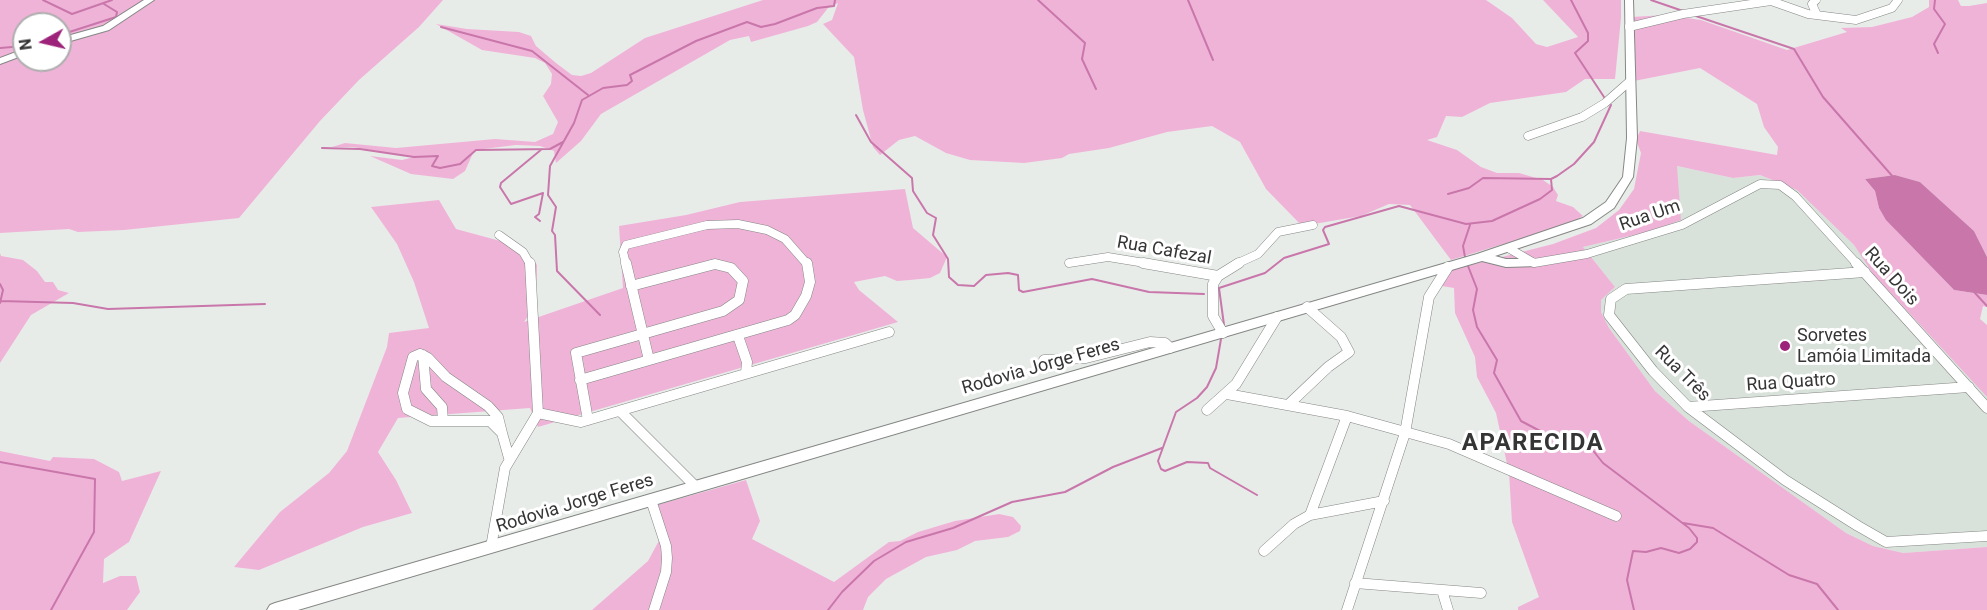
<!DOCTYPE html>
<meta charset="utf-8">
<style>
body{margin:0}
#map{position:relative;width:1987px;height:610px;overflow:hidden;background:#e8ece9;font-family:Roboto,sans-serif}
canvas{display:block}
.north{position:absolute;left:12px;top:12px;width:60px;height:60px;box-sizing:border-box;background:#fff;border:2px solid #aeaeae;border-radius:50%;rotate:262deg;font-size:16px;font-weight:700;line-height:24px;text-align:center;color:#343534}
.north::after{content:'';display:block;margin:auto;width:21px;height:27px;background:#9d237a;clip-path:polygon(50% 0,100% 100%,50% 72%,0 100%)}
</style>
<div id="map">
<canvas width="1987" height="610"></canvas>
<div class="north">N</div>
</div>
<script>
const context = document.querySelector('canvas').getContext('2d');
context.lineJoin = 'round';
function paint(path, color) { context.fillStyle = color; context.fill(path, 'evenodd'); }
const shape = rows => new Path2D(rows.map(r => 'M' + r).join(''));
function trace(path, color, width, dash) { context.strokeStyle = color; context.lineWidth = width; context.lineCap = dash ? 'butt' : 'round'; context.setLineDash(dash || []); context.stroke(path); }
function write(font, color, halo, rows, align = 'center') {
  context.font = font + ' Roboto,sans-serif'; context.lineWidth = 6; context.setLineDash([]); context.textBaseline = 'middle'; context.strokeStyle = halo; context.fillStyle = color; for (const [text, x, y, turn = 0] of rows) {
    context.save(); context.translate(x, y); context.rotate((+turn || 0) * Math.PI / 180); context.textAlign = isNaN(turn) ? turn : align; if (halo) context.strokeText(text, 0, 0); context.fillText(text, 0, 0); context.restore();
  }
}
paint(shape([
 [1677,166,1733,178,1760,175,1797,190,1854,245,1873,274,1987,397,1987,547,1903,553,1873,546,1846,533,1689,421,1655,391,1609,328,1601,312,1601,300,1615,287,1583,247,1651,231]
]), '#d8e2da');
paint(shape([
 [0,0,443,0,419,27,359,80,320,121,239,218,124,230,78,232,69,229,0,233],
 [24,24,60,24,60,60,24,60],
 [763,0,1486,0,1512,18,1536,44,1547,47,1578,37,1543,0,1621,0,1621,18,1615,79,1585,79,1566,92,1490,103,1462,117,1446,116,1437,137,1427,140,1457,150,1481,167,1497,173,1519,173,1543,180,1553,187,1558,195,1556,201,1573,207,1583,216,1569,224,1451,260,1410,205,1389,204,1361,216,1302,226,1266,189,1240,142,1212,126,1167,132,1109,148,1069,154,1062,158,1024,163,970,160,946,153,915,136,899,140,880,155,873,147,863,110,854,57,823,24,832,20,838,3,828,8,817,22,808,26,751,42,749,36,730,40,601,114,581,141,556,163,554,151,540,146,516,145,483,149,474,151,465,171,453,179,411,174,370,156,402,160,414,157,353,147,332,147,345,143,396,148,495,139,535,142,553,134,558,122,543,96,551,84,552,74,545,63,535,58,482,50,436,24,467,29,519,32,531,36,536,46,556,63,572,75,581,76,591,73,645,38],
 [1929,0,1958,0,1961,6,1969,6,1987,3,1987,257,1974,231,1920,182,1895,175,1865,179,1875,191,1879,208,1896,230,1954,290,1987,295,1987,307,1983,306,1980,319,1987,325,1987,397,1873,274,1854,245,1797,190,1760,175,1733,178,1677,166,1681,220,1651,231,1583,247,1615,287,1601,300,1601,312,1609,328,1655,391,1689,421,1846,533,1873,546,1903,553,1987,547,1987,610,1518,610,1518,607,1539,597,1512,522,1509,473,1496,413,1477,377,1475,357,1455,313,1454,288,1435,285,1439,273,1553,244,1596,228,1619,210,1634,189,1641,153,1636,140,1640,131,1777,155,1778,147,1764,127,1757,104,1700,68,1634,81,1632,17,1665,15,1701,20,1787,50,1847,32,1841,28,1872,27,1912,17,1929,7],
 [905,189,913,228,947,257,940,273,930,278,910,280,897,281,885,276,854,282,859,290,898,322,538,427,530,408,398,418,378,452,396,480,412,513,363,527,259,570,234,567,280,512,329,473,347,451,387,347,389,333,429,328,414,282,397,244,371,207,439,200,456,229,504,242,532,258,537,265,537,274,533,309,524,322,623,288,619,226,686,215,740,202],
 [0,253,1,256,23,260,37,271,45,282,53,282,58,290,69,293,31,315,0,363],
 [0,451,50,461,53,457,94,459,119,472,122,481,161,471,129,542,104,559,103,583,120,576,136,576,140,592,127,610,0,610],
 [746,480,760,521,752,539,834,582,889,542,900,541,918,532,955,521,999,514,1013,517,1021,526,1020,531,1008,537,975,541,957,550,926,557,886,579,868,597,863,610,592,610,648,561,662,535,650,507]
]), '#f0b3d8');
paint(shape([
 [1895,175,1920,182,1974,231,1987,257,1987,295,1954,290,1886,220,1879,208,1875,191,1865,179]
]), '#c977ab');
trace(shape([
 [43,0,72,14,112,0],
 [1038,0,1085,43,1082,59,1096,89],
 [1188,0,1213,60],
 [1571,0,1588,33,1588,41,1575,53,1604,97],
 [1651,0,1683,11],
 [1935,0,1934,9,1945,24,1934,44,1938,53],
 [1696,16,1794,49,1823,97,1894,178],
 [441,27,532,51,588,95],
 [60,35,116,17,117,12,104,4],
 [0,48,24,46],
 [856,115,871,142,912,178,913,191,927,213,936,218,933,235,948,259,949,277,958,285,974,286,986,275,1008,273,1018,275,1019,290,1023,292,1092,279,1149,292,1204,294],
 [322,148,360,149,414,157,438,156,432,166,440,168,460,164,476,150,550,149,563,142],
 [1448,194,1469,188,1483,178,1551,179,1557,176,1574,164,1594,142,1611,105],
 [540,221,535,217,539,214,543,193,511,204,500,187,501,183,542,149],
 [1465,257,1463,246,1470,225],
 [1468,266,1477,289,1473,310,1477,327,1497,360,1494,373,1521,421,1565,444,1575,441,1591,448,1603,463,1689,528,1697,538,1697,542,1690,549,1679,553,1661,548,1646,552,1633,551,1627,580,1634,610],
 [0,284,3,290,0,303],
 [1975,293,1987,306],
 [1,301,73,303,108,309,265,304],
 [600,315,557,271,555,235,552,231,556,207,548,195,550,166,574,123,582,100,603,88,627,85,632,81,630,75,696,41,747,22,761,27,775,24,817,8,834,6,835,0],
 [1224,325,1219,288,1265,273,1284,258,1329,244,1323,230,1325,227,1399,206,1466,224,1492,221,1540,199,1552,190,1551,179],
 [1221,339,1216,368,1207,387,1197,398,1176,412,1158,461,1161,469,1165,471,1187,462,1208,463,1210,468,1257,495],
 [0,462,95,479,94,532,51,610],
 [1683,523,1713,528,1789,575,1817,584,1838,610],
 [828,610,842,592,874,561,906,542,953,528,1012,502,1065,492,1113,467,1162,448]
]), '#c977ab', 2);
const streetFar1 = shape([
 [1816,0,1812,4,1817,15],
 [1629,27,1683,14,1771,1,1808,14,1856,20,1892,8,1898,0],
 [1528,136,1582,117,1605,103,1630,81],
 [499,235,523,252,530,264],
 [1510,249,1534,263,1587,254,1682,225,1760,184,1780,185,1795,196,1857,264],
 [1069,263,1108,257,1151,264],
 [626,264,623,252,626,245,707,225,738,224,767,230,785,239,807,264],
 [713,264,717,264],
 [1236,264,1258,254,1278,232,1313,225]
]);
const street = shape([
 [626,263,649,360],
 [1143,263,1218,276],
 [1856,263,1987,408],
 [1865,272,1626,289,1611,299,1609,315,1653,371,1688,407,1785,480,1858,526,1886,542,1987,536],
 [1223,333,1213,316,1213,284,1218,276,1239,263],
 [738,336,747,362,746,373],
 [420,354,428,358,446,377,488,406,498,417,502,433,490,421,431,421,407,409,403,393,413,357,420,354],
 [423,355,426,389,442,407,443,421],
 [1044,360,1086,358,1150,342,1165,343,1170,348],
 [580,380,788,320,795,315,806,296,810,282,807,263],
 [1227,394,1347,416,1449,444,1616,516],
 [1288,405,1328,367,1349,352,1341,337,1307,307],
 [1688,407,1969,387],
 [1207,410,1236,384,1277,317],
 [620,411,696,487],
 [538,413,581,422,889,332],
 [588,420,576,353,723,311,739,300,743,281,731,268,715,264,631,286],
 [502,433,509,458],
 [651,500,666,546,667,558,666,572,654,610],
 [1310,515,1384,501],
 [491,547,505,468,538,413,530,263],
 [1264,551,1294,524,1310,515,1347,416],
 [1355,583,1481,593],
 [1442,590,1448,610],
 [1347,610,1405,433,1429,297,1448,267]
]);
const secondary = shape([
 [144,0,154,0,109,30,60,44,60,38,103,26,144,0],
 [1625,0,1633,0,1637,138,1633,177,1614,208,1591,224,1495,256,1506,259,1534,259,1540,263,1538,266,1506,267,1482,261,298,610,267,610,270,605,275,603,1477,254,1583,218,1606,202,1623,177,1627,138,1625,0],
 [24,49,24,55,0,64,0,58,24,49]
]);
trace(streetFar1, '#848784', 9);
trace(street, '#848784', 11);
trace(secondary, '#848784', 2);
trace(streetFar1, '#fff', 8);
trace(street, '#fff', 10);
paint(secondary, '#fff');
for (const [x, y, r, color] of [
 [1785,346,6,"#9d237a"]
]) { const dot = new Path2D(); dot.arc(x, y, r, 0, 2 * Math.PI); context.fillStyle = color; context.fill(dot); trace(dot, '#fff', 2); }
write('18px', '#343534', '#fff', [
 ["Rua Um",1650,216,-19],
 ["Rua Cafezal",1164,251,10],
 ["Rua Dois",1891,277,48],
 ["Rodovia Jorge Feres",1041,367,-16],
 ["Rua Três",1682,374,45],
 ["Rua Quatro",1791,383,-4],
 ["Rodovia Jorge Feres",575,504,-17]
]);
write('18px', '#343534', '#fff', [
 ["Sorvetes",1797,336],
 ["Lamóia Limitada",1797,357]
], 'left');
context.letterSpacing = '1.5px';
write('bold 24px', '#343534', '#fff', [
 ["APARECIDA",1533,444]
]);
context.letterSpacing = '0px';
</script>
